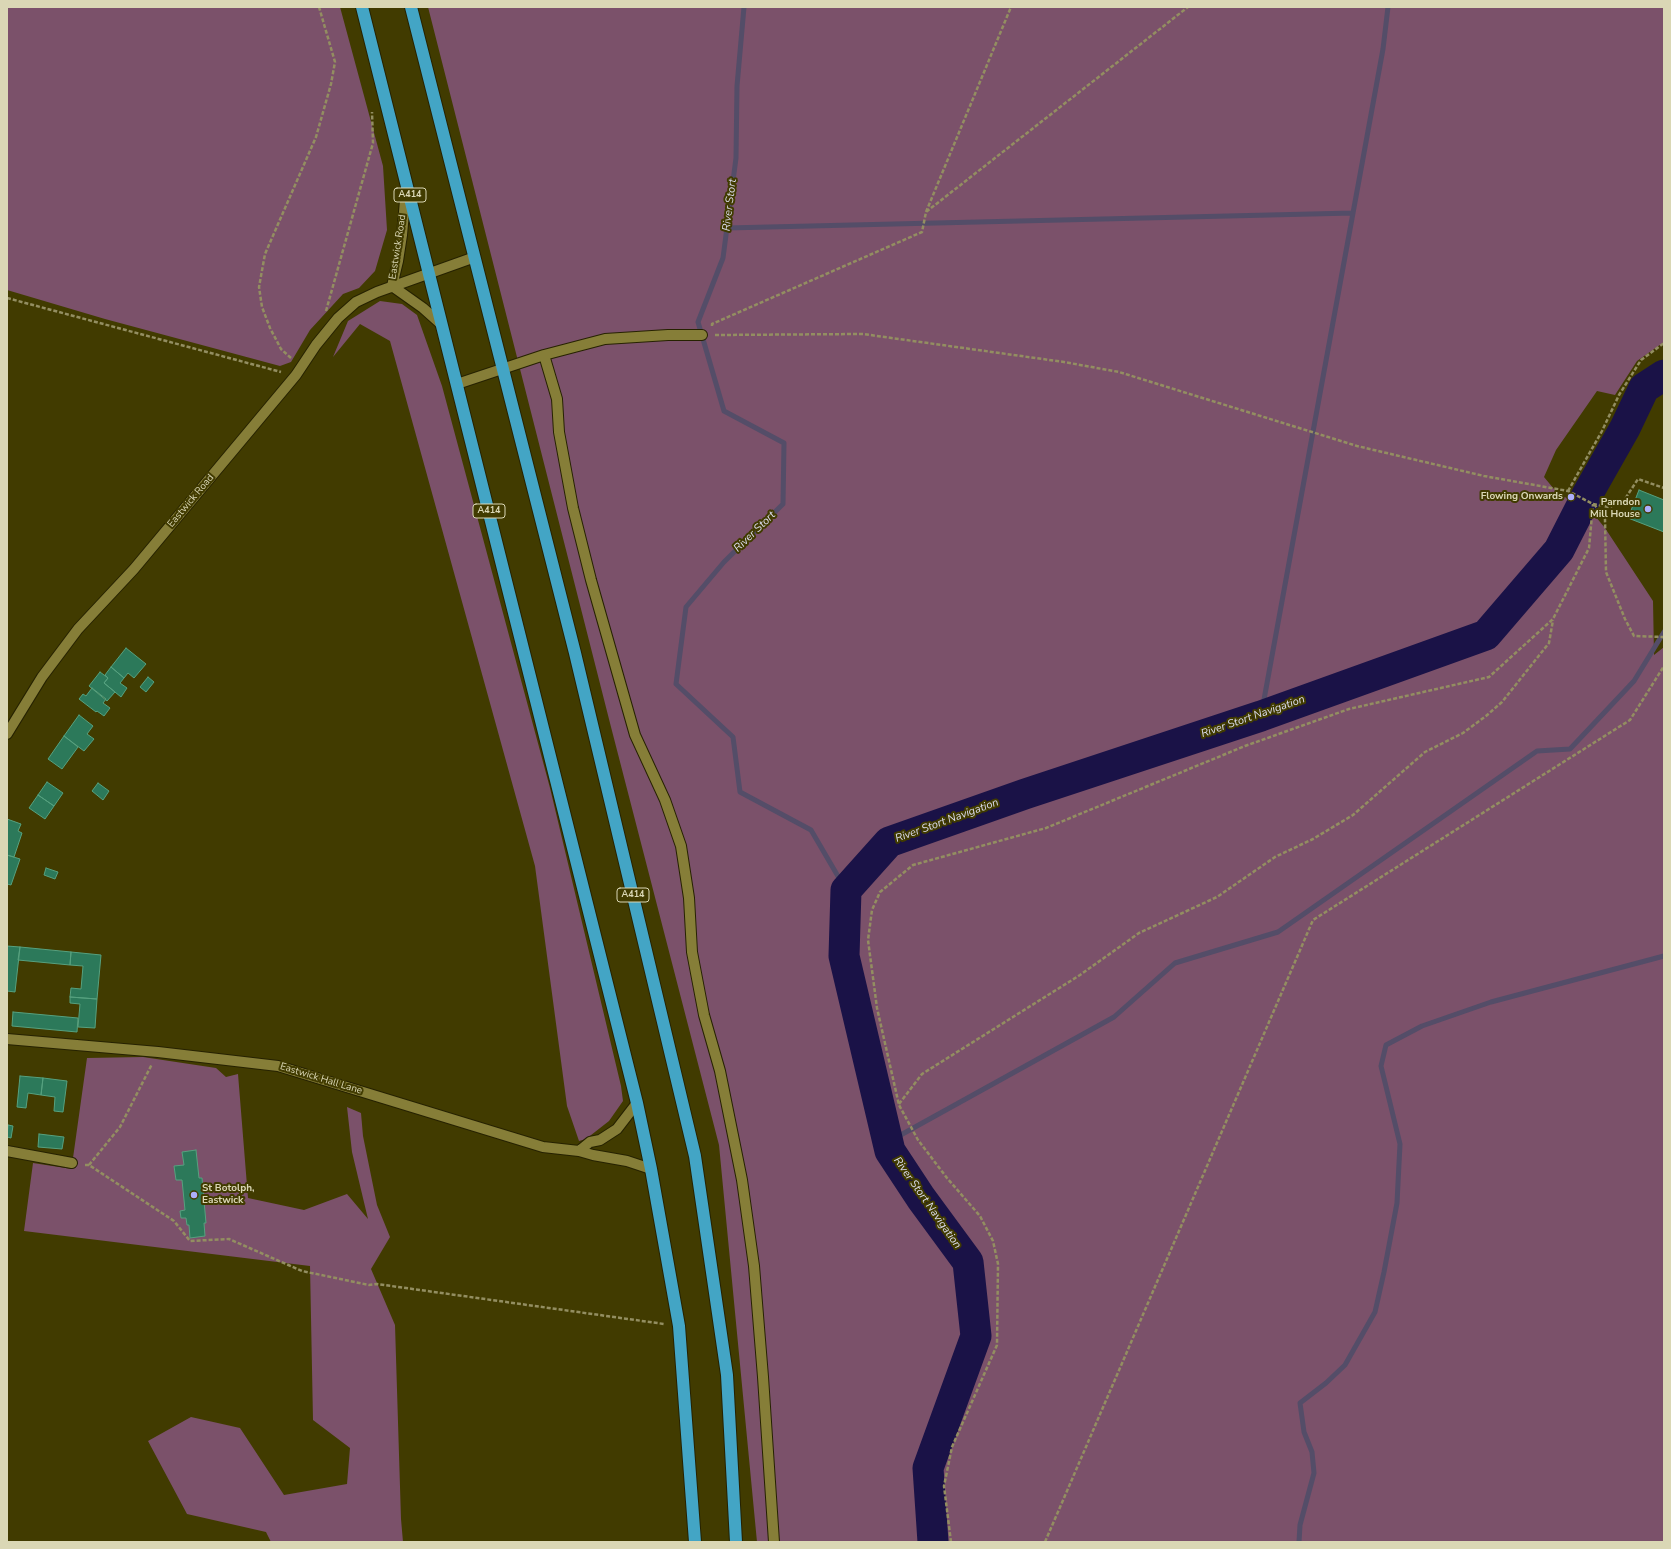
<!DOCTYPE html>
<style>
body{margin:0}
#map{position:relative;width:1671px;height:1549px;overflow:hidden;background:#413b00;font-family:"Nunito Sans",sans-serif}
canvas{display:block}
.frame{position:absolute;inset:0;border:8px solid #dad7b5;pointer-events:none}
</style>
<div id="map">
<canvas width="1671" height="1549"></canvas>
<div class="frame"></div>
</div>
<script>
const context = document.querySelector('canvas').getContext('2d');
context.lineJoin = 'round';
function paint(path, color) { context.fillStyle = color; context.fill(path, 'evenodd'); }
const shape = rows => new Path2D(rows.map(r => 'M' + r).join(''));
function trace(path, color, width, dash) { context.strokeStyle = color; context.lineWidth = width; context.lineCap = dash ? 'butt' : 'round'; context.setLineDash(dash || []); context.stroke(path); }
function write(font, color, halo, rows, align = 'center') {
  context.font = font + ' "Nunito Sans",sans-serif'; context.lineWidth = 4; context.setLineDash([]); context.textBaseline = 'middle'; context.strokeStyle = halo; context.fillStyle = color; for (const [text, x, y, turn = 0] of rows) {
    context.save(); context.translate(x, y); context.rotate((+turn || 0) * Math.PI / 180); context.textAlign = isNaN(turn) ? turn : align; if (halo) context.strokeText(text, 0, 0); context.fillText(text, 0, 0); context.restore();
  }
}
paint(shape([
 [7,7,340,7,383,166,387,230,375,271,359,288,343,294,310,330,291,362,280,366,105,319,7,290],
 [428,7,1664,7,1664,342,1637,361,1615,395,1597,391,1556,450,1544,477,1559,495,1586,505,1605,528,1653,601,1654,655,1664,647,1664,1542,757,1542,719,1145,611,727],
 [380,301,402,304,417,315,442,386,550,788,621,1086,623,1101,609,1121,586,1139,579,1141,567,1106,535,866,390,341,360,324,333,357,348,321],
 [143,1057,216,1068,226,1077,238,1074,248,1198,304,1210,347,1194,368,1219,352,1152,347,1107,361,1113,363,1136,377,1205,390,1237,371,1269,395,1325,401,1519,403,1542,271,1542,266,1532,187,1514,148,1441,191,1417,240,1428,284,1495,347,1484,350,1448,313,1420,310,1266,24,1231,33,1163,72,1169,73,1158,87,1058]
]), '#7b516a');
const water = shape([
 [1618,428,1625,428,1628,434,1589,499,1587,495,1580,493,1618,428]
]);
paint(water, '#1a1247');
trace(water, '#544d68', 1);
trace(shape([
 [744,7,737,86,736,158,723,258,698,322,724,411,784,443,783,504,724,562,686,607,676,684,733,737,740,792,811,830,846,890],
 [727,228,1353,213],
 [1261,716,1383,49,1388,7],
 [888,1142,1114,1017,1175,963,1278,932,1537,751,1570,749,1634,681,1664,632],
 [1299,1542,1300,1525,1314,1473,1312,1452,1304,1432,1300,1403,1326,1383,1345,1365,1375,1312,1384,1272,1397,1203,1400,1144,1381,1066,1386,1045,1422,1026,1491,1002,1664,956]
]), '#544d68', 5);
trace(shape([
 [933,1542,928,1468,976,1336,968,1262,921,1198,890,1151,844,956,846,890,889,842,1025,794,1261,716,1486,635,1559,550,1587,495,1625,428,1644,388,1664,375]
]), '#1a1247', 31);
const building = shape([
 [1639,490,1664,500,1664,532,1628,518,1639,490],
 [126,648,146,664,134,678,128,673,124,678,111,667,126,648],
 [111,667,124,678,120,683,127,688,121,697,104,683,108,678,105,675,111,667],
 [100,672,108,678,104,683,115,692,107,701,89,686,100,672],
 [148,677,154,682,146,692,140,687,148,677],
 [92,688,106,699,103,703,110,708,104,716,97,711,96,712,79,699,83,694,86,696,92,688],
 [79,715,93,726,87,734,94,739,84,751,64,736,79,715],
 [64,736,78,747,62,769,48,759,64,736],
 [47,782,63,793,54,806,38,795,47,782],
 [98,783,109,791,103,800,92,791,98,783],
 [38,795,54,806,45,819,29,808,38,795],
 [7,819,21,824,18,831,22,833,14,857,7,855,7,819],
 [7,855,20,859,11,885,7,884,7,855],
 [46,868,58,872,55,879,44,875,46,868],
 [7,946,20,947,15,992,7,991,7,946],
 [20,947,71,952,70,965,18,960,20,947],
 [71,952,101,955,97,999,70,997,71,988,81,989,83,966,70,965,71,952],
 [70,997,97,999,95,1028,78,1027,80,1004,70,1003,70,997],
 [13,1012,78,1018,77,1032,12,1026,13,1012],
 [20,1076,43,1078,41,1095,28,1093,26,1108,17,1107,20,1076],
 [43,1078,67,1081,63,1112,54,1111,55,1097,41,1095,43,1078],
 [8,1125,13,1126,11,1138,7,1137,8,1125],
 [39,1134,64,1137,62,1149,38,1147,39,1134],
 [196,1150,199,1178,202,1178,206,1223,204,1223,205,1236,190,1238,189,1225,187,1225,186,1218,181,1218,180,1211,185,1210,182,1180,176,1180,174,1166,184,1165,182,1152,196,1150]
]);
paint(building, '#2c795a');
trace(building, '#56a17f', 1);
const minor = shape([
 [406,189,402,235,398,261,392,286,423,308,442,325],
 [544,355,557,399,559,432,573,508,591,580,635,735,665,800,681,846,689,898,692,952,704,1015,720,1071,742,1180,754,1266,763,1377,774,1542],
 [457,384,544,355,605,339,668,335,702,335],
 [7,734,42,677,78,629,134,569,296,375,316,345,338,318,356,302,377,292,475,257],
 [7,1039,158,1052,278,1066,543,1147,579,1151,593,1155,627,1161,651,1169],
 [7,1151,72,1163],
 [579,1151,590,1142,600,1140,617,1129,637,1103]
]);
const highway = shape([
 [362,7,637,1103,651,1169,679,1326,695,1542],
 [411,7,575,653,695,1156,727,1375,736,1542]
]);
trace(minor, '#262200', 12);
trace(highway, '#262200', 14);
trace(shape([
 [926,212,1011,7],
 [7,298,281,372],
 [326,311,373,143,372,112],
 [712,326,712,324,922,232,926,212,1188,7],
 [715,335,863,334,1064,362,1119,372,1357,446,1484,476,1568,491,1593,504,1609,507,1623,502,1638,479,1664,488],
 [291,358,281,349,270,328,262,307,259,287,265,254,316,137,331,84,335,62,319,7],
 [1568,491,1602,431,1619,395,1641,360,1664,343],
 [1594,504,1605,519,1606,572,1625,619,1634,636,1664,637],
 [899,1104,922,1074,1080,975,1139,933,1217,897,1275,857,1313,839,1353,815,1425,752,1463,733,1486,716,1502,702,1549,643,1553,620],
 [85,1165,89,1165,174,1221,190,1241,229,1239,302,1271,369,1285,377,1284,664,1324],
 [89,1165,120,1127,152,1064],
 [951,1542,944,1486,952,1447,997,1345,998,1264,993,1241,980,1216,947,1178,918,1140,899,1105,877,1008,868,940,872,910,880,892,913,865,1046,828,1245,746,1349,709,1489,677,1553,619,1589,548,1593,504],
 [1045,1542,1313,920,1630,720,1664,666]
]), '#938e61', 2.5, [4, 2]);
trace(minor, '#867e38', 10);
trace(highway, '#43a5c5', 12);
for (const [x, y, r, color] of [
 [1571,497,4,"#adaffb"],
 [1648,509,4,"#adaffb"],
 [194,1195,4,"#adaffb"]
]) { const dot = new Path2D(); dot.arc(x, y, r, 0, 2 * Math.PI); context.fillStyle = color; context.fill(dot); trace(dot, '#413b00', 1.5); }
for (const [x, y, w] of [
 [410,195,32],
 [489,511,32],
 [633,895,32]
]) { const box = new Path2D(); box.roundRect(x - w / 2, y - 7, w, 14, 3); context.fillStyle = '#413b00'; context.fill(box); trace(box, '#dad7b5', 1); }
write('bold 9px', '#dad7b5', null, [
 ["A414",410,195],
 ["A414",489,511],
 ["A414",633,895]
]);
write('10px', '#dad7b5', '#413b00', [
 ["Eastwick Road",398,247,-81],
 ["Eastwick Road",191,501,-50],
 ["Eastwick Hall Lane",321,1079,17]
]);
write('bold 10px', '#dad7b5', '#413b00', [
 ["Flowing Onwards",1563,497],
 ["Parndon",1640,503],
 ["Mill House",1640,515],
 ["St Botolph,",202,1189,"left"],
 ["Eastwick",202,1201,"left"]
], 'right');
write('italic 11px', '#dddef0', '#413b00', [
 ["River Stort",730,205,-83],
 ["River Stort",755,532,-44],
 ["River Stort Navigation",1253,717,-19],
 ["River Stort Navigation",947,821,-20],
 ["River Stort Navigation",927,1203,55]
]);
</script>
